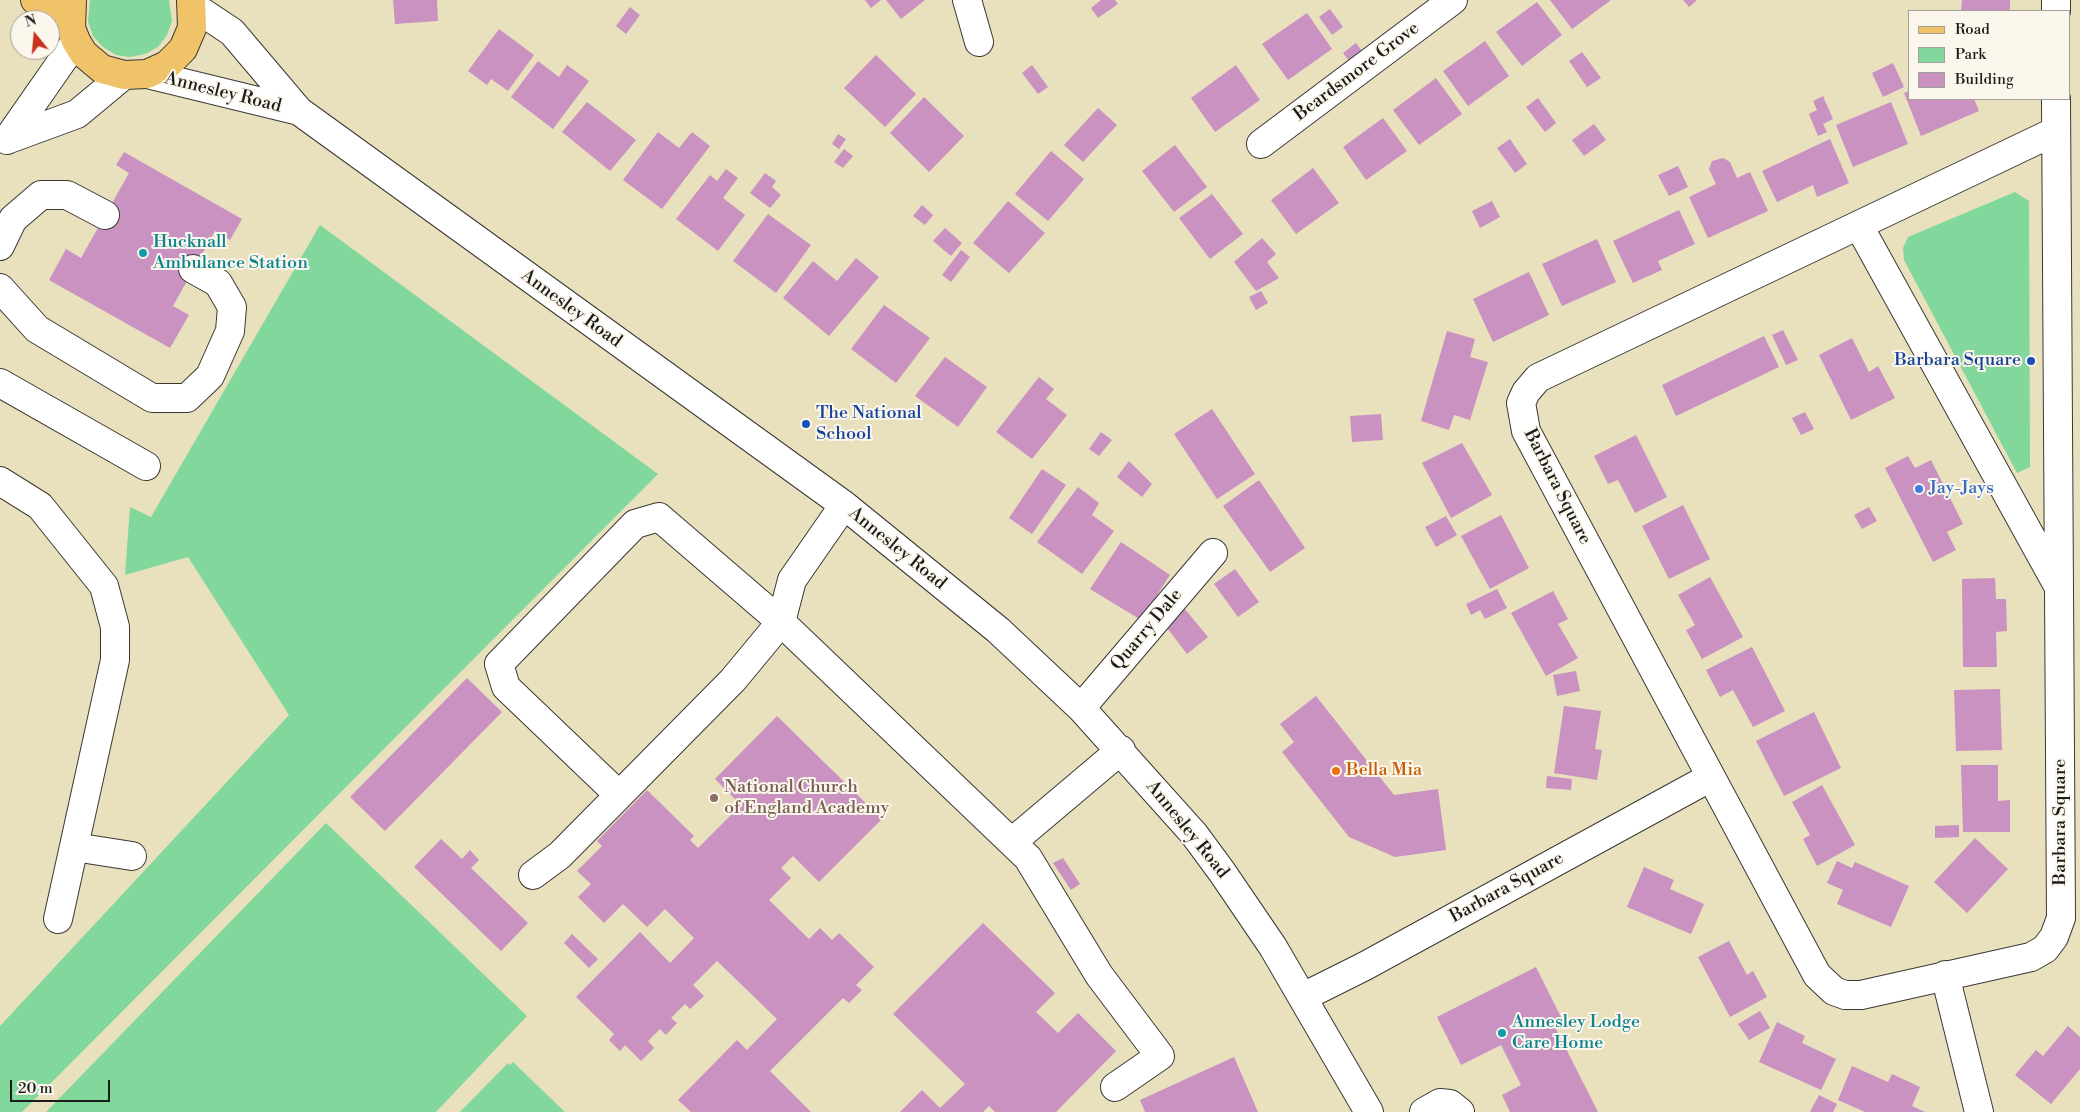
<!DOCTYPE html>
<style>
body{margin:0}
#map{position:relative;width:2080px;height:1112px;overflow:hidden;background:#e9e0bd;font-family:"Libre Bodoni",serif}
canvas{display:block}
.legend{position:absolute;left:1908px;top:10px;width:162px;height:90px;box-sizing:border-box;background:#fbf7ec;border:1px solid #a29f99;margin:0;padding:6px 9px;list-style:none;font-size:15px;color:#1c1c1c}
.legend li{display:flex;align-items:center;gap:10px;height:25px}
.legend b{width:25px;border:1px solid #a29f99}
.north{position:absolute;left:10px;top:10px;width:50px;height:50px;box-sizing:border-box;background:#fbf7ec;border:1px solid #a29f99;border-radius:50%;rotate:343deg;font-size:14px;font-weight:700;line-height:20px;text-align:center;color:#1c1c1c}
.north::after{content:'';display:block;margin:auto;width:18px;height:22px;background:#c8321e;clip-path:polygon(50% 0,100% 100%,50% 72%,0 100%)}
.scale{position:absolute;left:10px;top:1080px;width:100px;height:22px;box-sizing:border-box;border:2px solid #1c1c1c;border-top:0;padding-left:6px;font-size:15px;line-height:18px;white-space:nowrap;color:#1c1c1c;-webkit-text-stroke:4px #fbf7ec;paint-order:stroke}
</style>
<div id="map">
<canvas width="2080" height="1112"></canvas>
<ul class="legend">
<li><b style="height:6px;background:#f1c369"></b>Road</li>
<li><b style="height:14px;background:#82d89c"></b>Park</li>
<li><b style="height:14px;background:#c992c0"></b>Building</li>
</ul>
<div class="north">N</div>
<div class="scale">20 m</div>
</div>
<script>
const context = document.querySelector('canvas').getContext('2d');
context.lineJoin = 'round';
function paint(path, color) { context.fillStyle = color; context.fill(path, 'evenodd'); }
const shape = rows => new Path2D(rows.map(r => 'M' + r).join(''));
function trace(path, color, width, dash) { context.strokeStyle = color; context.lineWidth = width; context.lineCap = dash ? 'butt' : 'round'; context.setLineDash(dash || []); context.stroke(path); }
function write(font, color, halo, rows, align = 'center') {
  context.font = font + ' "Libre Bodoni",serif'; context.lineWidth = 4; context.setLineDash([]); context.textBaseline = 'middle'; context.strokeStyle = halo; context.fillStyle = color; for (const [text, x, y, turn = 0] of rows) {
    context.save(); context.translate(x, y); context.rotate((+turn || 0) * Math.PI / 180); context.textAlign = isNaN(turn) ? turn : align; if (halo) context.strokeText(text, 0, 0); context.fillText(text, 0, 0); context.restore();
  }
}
paint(shape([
 [90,0,169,0,172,21,167,35,158,47,145,54,130,57,116,55,103,47,93,36,88,22],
 [2015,192,2029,201,2030,467,2017,473,1904,260,1903,248,1908,237],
 [320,225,658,474,22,1112,0,1112,0,1026,289,715,188,557,125,575,130,507,151,517],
 [326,823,527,1016,436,1112,46,1112],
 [513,1062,565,1112,460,1112,508,1063,510,1065]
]), '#82d89c');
paint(shape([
 [393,0,437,0,438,21,395,24],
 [865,0,881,0,871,8],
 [886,0,925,0,901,19],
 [1101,0,1115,0,1118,4,1098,18,1091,8],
 [1550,0,1611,0,1572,29],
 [1683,0,1697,0,1689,7],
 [1962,0,2010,0,2010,11,1961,11],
 [1537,2,1562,35,1522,66,1496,32],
 [630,7,640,15,626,34,616,26],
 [1330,9,1343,27,1332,35,1319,17],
 [1307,13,1332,49,1288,80,1262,44],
 [499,29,534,55,508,91,491,79,487,85,468,71],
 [1485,41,1509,76,1468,106,1443,71],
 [1356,43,1362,51,1349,61,1343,53],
 [1582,52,1601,78,1587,87,1569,61],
 [876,55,916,94,885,127,844,88],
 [538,61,559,77,567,65,589,81,553,129,511,97],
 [1893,63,1904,87,1883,97,1872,73],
 [1032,65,1048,87,1038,94,1022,73],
 [1236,65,1260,100,1215,132,1191,98],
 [1436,78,1462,114,1419,145,1393,110],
 [1909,91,1909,99,1974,99,1979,111,1921,136,1904,93],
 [1823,96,1833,119,1823,124,1827,132,1818,136,1809,114,1817,110,1813,101],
 [924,97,964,136,929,172,890,133],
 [1538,98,1556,123,1545,132,1526,107],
 [587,102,636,140,610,171,562,132],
 [1891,102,1908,144,1853,167,1836,125],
 [1098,108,1117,125,1083,162,1064,145],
 [1383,118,1407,151,1366,180,1343,147],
 [1594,124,1606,140,1584,156,1572,140],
 [658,132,679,148,692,132,710,146,662,209,623,180],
 [838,134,846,139,839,149,832,144],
 [1510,139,1527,164,1515,173,1497,148],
 [1830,139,1849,183,1817,197,1813,185,1777,202,1762,171],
 [1175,145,1207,187,1174,212,1142,171],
 [844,149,853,156,843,168,834,162],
 [1051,151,1084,179,1048,221,1015,194],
 [124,152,242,219,230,240,215,231,173,306,189,315,170,348,49,280,66,249,81,258,129,173,116,165],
 [1723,158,1730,162,1737,178,1750,172,1768,211,1708,238,1689,197,1716,184,1709,169,1712,161],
 [1678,166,1688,187,1669,196,1658,175],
 [1313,168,1339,203,1296,234,1271,200],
 [726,169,738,178,723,198,745,215,718,251,676,219,710,175,717,181],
 [765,173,776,181,772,187,781,195,770,208,750,193],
 [1212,194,1243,234,1210,259,1179,218],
 [1008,201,1045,233,1009,273,973,243],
 [1492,201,1500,217,1480,228,1472,211],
 [922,205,933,215,925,225,913,216],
 [1679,210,1695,244,1658,261,1662,270,1633,283,1613,241],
 [768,214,811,245,776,293,733,261],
 [945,228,962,243,951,256,933,241],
 [1262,238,1276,254,1267,262,1279,278,1256,291,1234,262],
 [1597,239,1616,282,1562,306,1542,264],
 [961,250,970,257,951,282,942,275],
 [856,258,879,277,829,336,783,298,813,261,837,281],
 [1529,272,1549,315,1493,342,1473,299],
 [1261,291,1268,303,1256,310,1249,297],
 [884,305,930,338,896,383,851,349],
 [1783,330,1798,360,1786,365,1772,335],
 [1447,331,1475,339,1470,357,1488,362,1470,420,1454,415,1449,430,1421,421],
 [1764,336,1779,367,1676,416,1662,385],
 [1852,338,1869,372,1878,366,1895,398,1851,420,1819,355],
 [945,357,987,387,958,427,915,396],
 [1039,377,1054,389,1046,399,1067,415,1032,459,996,432],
 [1212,409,1255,474,1217,499,1174,434],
 [1805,412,1814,429,1801,435,1792,418],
 [1381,414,1383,440,1352,442,1350,416],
 [1101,432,1112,440,1099,456,1089,449],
 [1636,435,1667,497,1635,513,1618,480,1608,484,1594,456],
 [1462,443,1492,495,1451,518,1422,463],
 [1908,456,1915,468,1931,460,1963,524,1947,532,1956,550,1933,562,1885,468],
 [1129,461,1152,484,1142,497,1117,477],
 [1042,469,1066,485,1032,534,1009,518],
 [1259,480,1305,548,1270,572,1223,506],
 [1078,487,1099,503,1092,515,1114,531,1082,574,1037,542],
 [1683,505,1710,559,1669,579,1642,526],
 [1869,507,1877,521,1862,529,1854,515],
 [1501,515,1529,568,1490,589,1461,536],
 [1446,516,1457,535,1436,547,1425,527],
 [1121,542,1170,575,1141,620,1090,589],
 [1235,569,1259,602,1238,617,1214,584],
 [1710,577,1743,637,1702,659,1686,630,1695,625,1678,595],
 [1995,578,1996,599,2006,599,2007,631,1996,632,1997,667,1963,667,1962,579],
 [1497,589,1507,608,1485,619,1480,610,1471,615,1466,604],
 [1553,591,1568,619,1558,624,1578,658,1546,676,1511,613],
 [1184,608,1208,637,1187,654,1164,624],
 [1752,647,1785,711,1753,727,1733,690,1720,697,1706,670],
 [1576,671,1580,691,1557,696,1553,675],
 [467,678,502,712,385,831,350,797],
 [2000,689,2002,750,1956,751,1954,690],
 [1316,696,1394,795,1438,789,1446,850,1395,857,1349,837,1282,752,1294,742,1280,724],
 [1564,706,1601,711,1595,749,1602,750,1597,780,1554,773],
 [1814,712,1841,768,1784,796,1756,741],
 [777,716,882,819,819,882,793,856,781,868,791,878,769,900,809,939,820,928,832,940,839,933,874,967,856,985,862,990,849,1003,843,998,770,1071,811,1112,691,1112,678,1100,737,1040,747,1050,777,1019,717,961,693,985,704,996,690,1009,685,1004,671,1018,677,1023,666,1035,660,1029,648,1041,654,1048,641,1061,625,1045,620,1051,609,1040,614,1034,576,997,640,932,670,963,694,938,665,909,647,927,623,904,604,923,578,897,591,884,577,871,602,846,597,841,647,790,694,836,690,840,698,848,741,805,715,779],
 [1961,765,1998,765,1998,801,2010,800,2010,832,1963,832],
 [1547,776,1572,779,1571,790,1546,788],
 [1822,785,1855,845,1817,866,1803,839,1810,835,1792,802],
 [1959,825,1959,837,1935,838,1935,826],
 [1975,838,2008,869,1967,913,1934,882],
 [441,839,462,859,470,850,479,860,471,868,528,923,501,951,414,867],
 [1063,858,1080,884,1071,890,1053,863],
 [1837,861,1852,868,1855,862,1909,886,1891,927,1837,904,1843,890,1827,883],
 [1644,867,1674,880,1670,889,1704,904,1691,934,1627,907],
 [983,923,1055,993,1036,1012,1058,1033,1078,1013,1116,1051,1056,1112,995,1112,989,1106,983,1112,900,1112,922,1090,940,1108,965,1084,893,1014],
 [572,934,598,959,589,968,564,943],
 [1729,941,1747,975,1753,971,1767,997,1730,1017,1698,957],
 [1536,967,1561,1017,1552,1021,1598,1112,1510,1112,1502,1095,1521,1085,1501,1045,1461,1065,1437,1017],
 [1760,1011,1770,1028,1749,1040,1738,1024],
 [1777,1022,1805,1036,1802,1043,1836,1059,1821,1090,1759,1062],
 [2068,1026,2080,1037,2080,1069,2051,1104,2015,1075,2036,1050,2043,1056],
 [1234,1057,1258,1112,1145,1112,1140,1100],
 [1852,1066,1888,1082,1892,1074,1920,1087,1912,1106,1925,1112,1865,1112,1838,1100],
 [1819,1095,1837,1104,1833,1112,1810,1112]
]), '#c992c0');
const minor = shape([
 [967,0,979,42],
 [193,6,232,32,299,111,844,505,998,630,1081,708,1194,834,1222,872,1273,947,1369,1112],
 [2056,11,2056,0],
 [147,74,299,111],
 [2056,99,2061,918,2054,937,2045,949,2031,957,1861,995,1845,995,1834,991,1817,975,1526,431,1521,403,1526,392,1538,378,2056,131],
 [9,139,77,114,124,75],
 [7,140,76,41],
 [1261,144,1453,0],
 [1859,226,2057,584],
 [0,246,13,219,41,195,67,195,105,215],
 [0,288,37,329,152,398,187,398,210,376,230,331,232,307,218,283,193,269],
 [0,383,146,466],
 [0,481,40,506,104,586,115,627,115,660,58,919],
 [1081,708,1213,553],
 [619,795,506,687,499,664,635,524,659,517,781,622,792,580,844,505],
 [1012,842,1121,750],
 [74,847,132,856],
 [533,875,560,855,733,680,781,622,1028,858,1099,975,1160,1056,1115,1087],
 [1945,975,1979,1112],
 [1303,997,1365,966,1711,777],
 [1424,1112,1440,1103,1450,1104,1460,1112]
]);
const major = shape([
 [35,0,71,28],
 [72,0,71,28,76,41,84,54,102,69,124,75,147,74,167,65,183,49,192,28,191,0]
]);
trace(minor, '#3b3934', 30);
trace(major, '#3b3934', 30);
trace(minor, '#fff', 28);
trace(major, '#f1c369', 28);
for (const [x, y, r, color] of [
 [143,253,5,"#0f9aa8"],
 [2031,361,5,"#1a4fb4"],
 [806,424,5,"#1a4fb4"],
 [1919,489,5,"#3f7fe0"],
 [1336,771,5,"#e8710a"],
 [714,798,5,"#8d6e63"],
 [1502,1033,5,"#0f9aa8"]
]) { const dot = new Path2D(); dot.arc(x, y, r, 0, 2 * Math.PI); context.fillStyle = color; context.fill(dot); trace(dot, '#fbf7ec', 2); }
write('18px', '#1c1c1c', '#fbf7ec', [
 ["Beardsmore Grove",1357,72,-37],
 ["Annesley Road",223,93,14],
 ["Annesley Road",571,309,36],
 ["Barbara Square",1557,487,63],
 ["Annesley Road",897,549,39],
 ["Quarry Dale",1147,630,-50],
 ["Barbara Square",2061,822,-90],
 ["Annesley Road",1187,830,51],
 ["Barbara Square",1507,888,-29]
]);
write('18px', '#0d838f', '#fbf7ec', [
 ["Hucknall",153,243],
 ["Ambulance Station",153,264],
 ["Annesley Lodge",1512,1023],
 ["Care Home",1512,1044]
], 'left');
write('18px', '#164399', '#fbf7ec', [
 ["Barbara Square",2021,361],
 ["The National",816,414,"left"],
 ["School",816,435,"left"]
], 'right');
write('18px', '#366cbe', '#fbf7ec', [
 ["Jay-Jays",1929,489]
], 'left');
write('18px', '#c56008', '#fbf7ec', [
 ["Bella Mia",1346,771]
], 'left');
write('18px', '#785e54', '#fbf7ec', [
 ["National Church",724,788],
 ["of England Academy",724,809]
], 'left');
</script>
